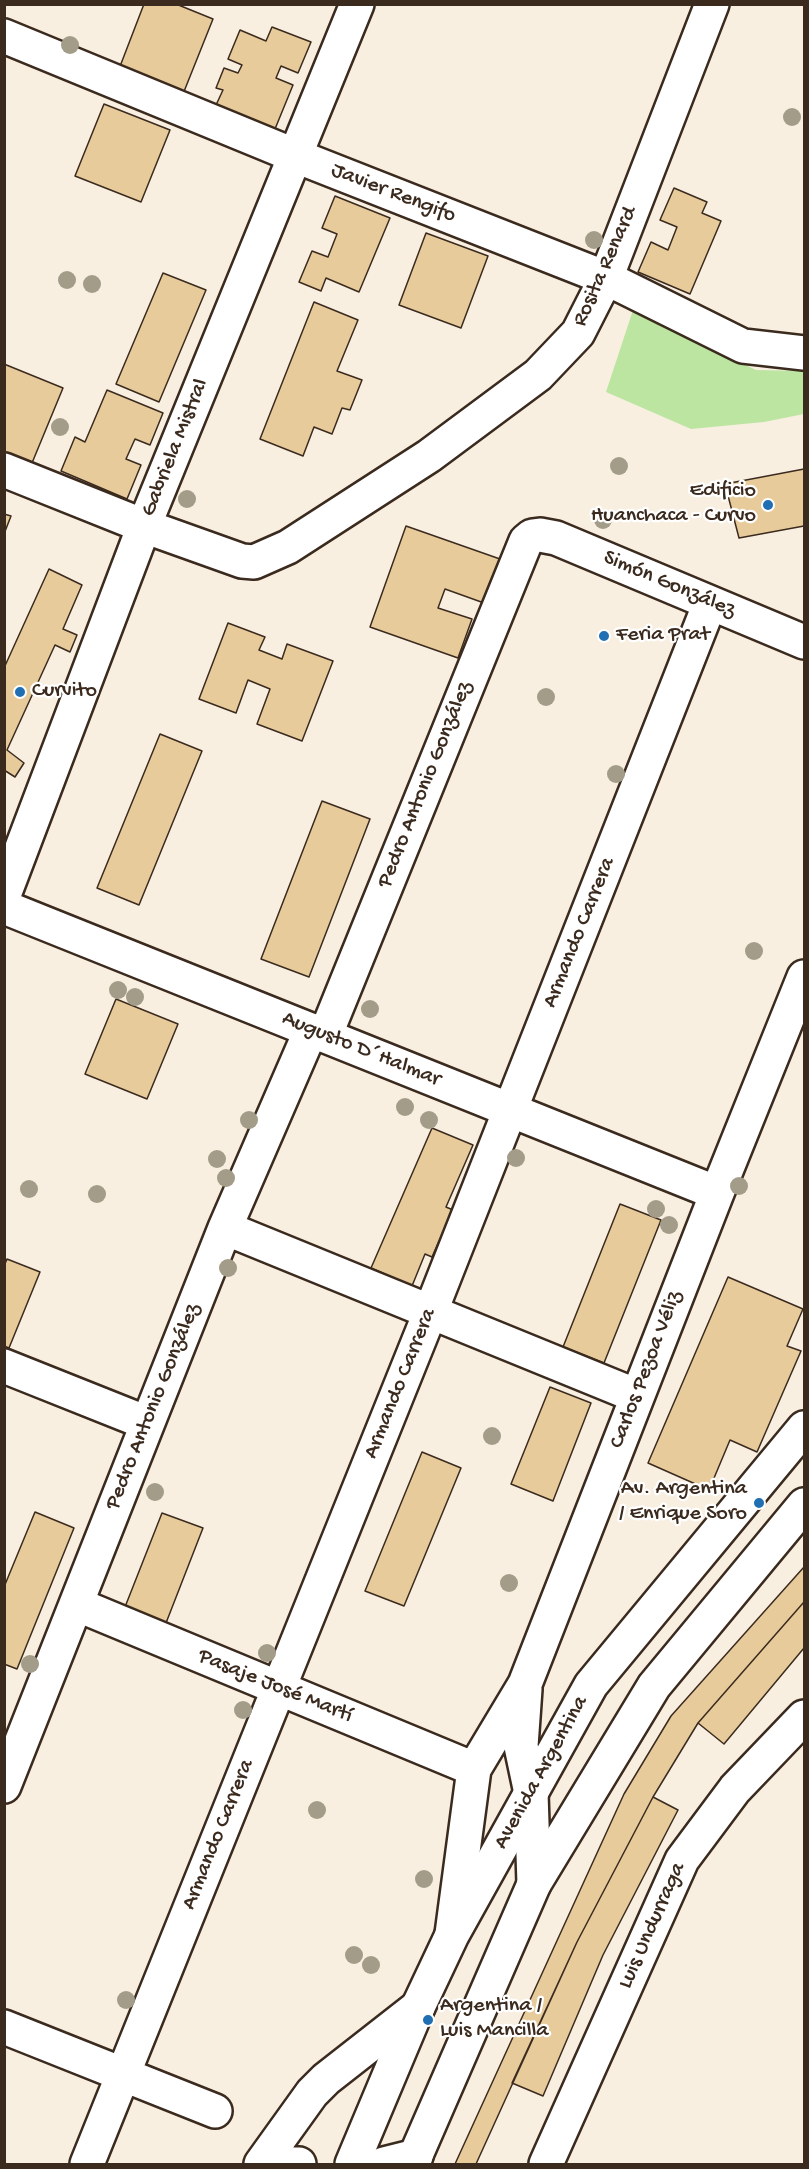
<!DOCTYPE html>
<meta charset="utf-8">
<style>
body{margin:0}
#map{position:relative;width:809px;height:2169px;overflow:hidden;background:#f8efe1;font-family:"Gochi Hand",sans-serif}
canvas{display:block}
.frame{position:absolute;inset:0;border:6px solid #3b2a1e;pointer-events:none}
</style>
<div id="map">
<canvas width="809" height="2169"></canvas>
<div class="frame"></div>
</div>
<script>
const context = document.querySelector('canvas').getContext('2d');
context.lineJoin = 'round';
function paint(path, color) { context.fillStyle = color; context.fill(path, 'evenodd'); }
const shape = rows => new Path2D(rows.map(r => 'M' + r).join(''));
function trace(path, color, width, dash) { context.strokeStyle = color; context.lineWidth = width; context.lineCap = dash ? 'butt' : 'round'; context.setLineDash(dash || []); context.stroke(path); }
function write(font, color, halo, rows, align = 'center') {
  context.font = font + ' "Gochi Hand",sans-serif'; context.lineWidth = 4.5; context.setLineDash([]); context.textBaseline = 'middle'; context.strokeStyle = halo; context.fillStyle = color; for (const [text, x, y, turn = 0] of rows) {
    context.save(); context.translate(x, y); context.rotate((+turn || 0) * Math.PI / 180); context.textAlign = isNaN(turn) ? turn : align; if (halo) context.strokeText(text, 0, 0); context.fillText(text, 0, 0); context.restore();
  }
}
paint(shape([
 [633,310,756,370,804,371,804,414,764,422,691,429,606,392]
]), '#bbe5a1');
const building = shape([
 [144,4,176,4,213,19,183,94,119,69,144,4],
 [272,27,311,42,298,73,281,66,276,78,293,85,275,129,216,105,223,90,216,88,224,68,238,73,242,65,228,59,240,30,266,41,272,27],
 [104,104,170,130,141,202,75,176,104,104],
 [674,188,707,202,702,213,721,221,690,294,638,272,651,242,668,250,677,227,660,220,674,188],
 [335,196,390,218,359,292,326,278,321,291,299,282,312,251,328,257,337,234,322,228,335,196],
 [426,233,488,256,461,328,399,305,426,233],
 [163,273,206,290,159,402,116,384,163,273],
 [314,302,358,320,337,371,362,380,350,410,342,408,332,434,314,427,303,456,260,439,314,302],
 [4,364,63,388,32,463,4,452,4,364],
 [107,390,163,413,150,445,135,439,126,459,141,465,127,499,61,471,75,437,85,442,107,390],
 [804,469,804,526,739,538,725,484,804,469],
 [4,514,11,516,4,534,4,514],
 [406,526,500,559,484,603,445,589,438,608,472,619,458,658,370,627,406,526],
 [49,569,82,585,63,629,77,635,70,652,55,645,7,750,24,763,15,777,4,770,4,668,49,569],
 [228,623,265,637,259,650,282,659,287,644,333,661,302,741,257,724,270,689,248,680,236,713,199,699,228,623],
 [160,734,202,751,139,905,97,888,160,734],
 [322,801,370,819,309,977,261,959,322,801],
 [116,999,178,1024,147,1099,85,1074,116,999],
 [432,1128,473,1145,446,1207,453,1210,432,1257,425,1254,412,1286,371,1268,432,1128],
 [620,1204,661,1220,604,1363,563,1347,620,1204],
 [7,1259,40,1272,9,1348,4,1346,4,1266,7,1259],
 [728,1277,803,1309,787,1346,801,1351,757,1452,730,1440,709,1490,648,1463,728,1277],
 [550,1387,591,1403,553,1501,511,1484,550,1387],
 [422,1452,461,1468,404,1606,365,1591,422,1452],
 [35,1512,74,1528,17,1669,4,1664,4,1587,35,1512],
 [162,1513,203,1528,166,1623,125,1607,162,1513],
 [804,1567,804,1602,698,1723,653,1797,577,1942,476,2164,455,2164,624,1794,671,1716,804,1567],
 [804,1602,804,1648,724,1744,698,1723,804,1602],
 [653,1797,678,1810,603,1955,543,2096,512,2083,577,1942,653,1797]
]);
paint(building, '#e7cb9b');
trace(building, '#3b2a1e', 1.5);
const minor = shape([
 [4,36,296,156,606,278,743,346,804,353],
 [4,470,144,526,242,561,254,562,288,547,429,456,538,375,578,333,606,278,712,4],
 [4,895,144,526,357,4],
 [4,907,717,1193],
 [325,1036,526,541,532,536,540,535,556,538,804,642],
 [225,1228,637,1396],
 [4,1366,147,1423],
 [76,1604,474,1769],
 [525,1689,521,1746,531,1793,534,1884],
 [4,1786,225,1228,311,1030],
 [452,1934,474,1769,525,1684,717,1193,804,977],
 [4,2027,215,2111],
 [87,2164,430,1313,710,603],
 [261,2164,312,2093,326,2079,418,2007],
 [283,2164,299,2164],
 [384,2164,416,2156],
 [546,2164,682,1860,735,1789,804,1717]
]);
const primary = shape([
 [352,2164,418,2007,452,1935,591,1685,804,1428],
 [412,2164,534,1884,654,1686,804,1505]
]);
trace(minor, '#3b2a1e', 38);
trace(primary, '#3b2a1e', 38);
trace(shape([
 [4,2164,5,2164]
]), '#3b2a1e', 4, [6, 4.5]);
trace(minor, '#fff', 33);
trace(primary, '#fff', 33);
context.fillStyle = '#a29c88';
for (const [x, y] of [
 [70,45],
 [792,117],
 [594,240],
 [67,280],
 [92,284],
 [60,427],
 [619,466],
 [187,499],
 [603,520],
 [546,697],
 [616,774],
 [754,951],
 [118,990],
 [135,997],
 [370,1009],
 [405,1107],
 [249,1120],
 [429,1120],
 [516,1158],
 [217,1159],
 [226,1178],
 [739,1186],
 [29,1189],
 [97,1194],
 [656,1209],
 [669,1225],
 [228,1268],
 [492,1436],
 [155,1492],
 [509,1583],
 [267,1653],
 [30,1664],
 [243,1710],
 [317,1810],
 [424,1879],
 [354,1955],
 [371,1965],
 [126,2000]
]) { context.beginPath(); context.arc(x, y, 9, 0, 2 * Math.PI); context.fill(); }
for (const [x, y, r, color] of [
 [768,505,6,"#1f6fb2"],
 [604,636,6,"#1f6fb2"],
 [20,692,6,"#1f6fb2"],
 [759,1503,6,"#1f6fb2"],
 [428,2020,6,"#1f6fb2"]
]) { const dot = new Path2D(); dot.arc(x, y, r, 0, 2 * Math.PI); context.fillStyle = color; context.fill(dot); trace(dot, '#fff', 2); }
write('22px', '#3b2a1e', '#fff', [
 ["Javier Rengifo",393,194,21],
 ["Rosita Renard",606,267,-66],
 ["Gabriela Mistral",176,448,-68],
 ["Simón González",669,585,23],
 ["Pedro Antonio González",426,785,-68],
 ["Armando Carrera",580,933,-68],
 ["Augusto D´Halmar",361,1050,22],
 ["Carlos Pezoa Véliz",647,1370,-69],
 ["Armando Carrera",401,1384,-68],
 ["Pedro Antonio González",154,1407,-68],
 ["Pasaje José Martí",275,1687,22],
 ["Avenida Argentina",542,1773,-61],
 ["Armando Carrera",219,1835,-68],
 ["Luis Undurraga",653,1926,-66]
]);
write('22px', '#3b2a1e', '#fff', [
 ["Edificio",756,492,"right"],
 ["Huanchaca - Curvo",756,517,"right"],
 ["Feria Prat",616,636],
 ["Curvito",32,692],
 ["Av. Argentina",747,1490,"right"],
 ["/ Enrique Soro",747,1515,"right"],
 ["Argentina /",440,2007],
 ["Luis Mancilla",440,2032]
], 'left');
</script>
